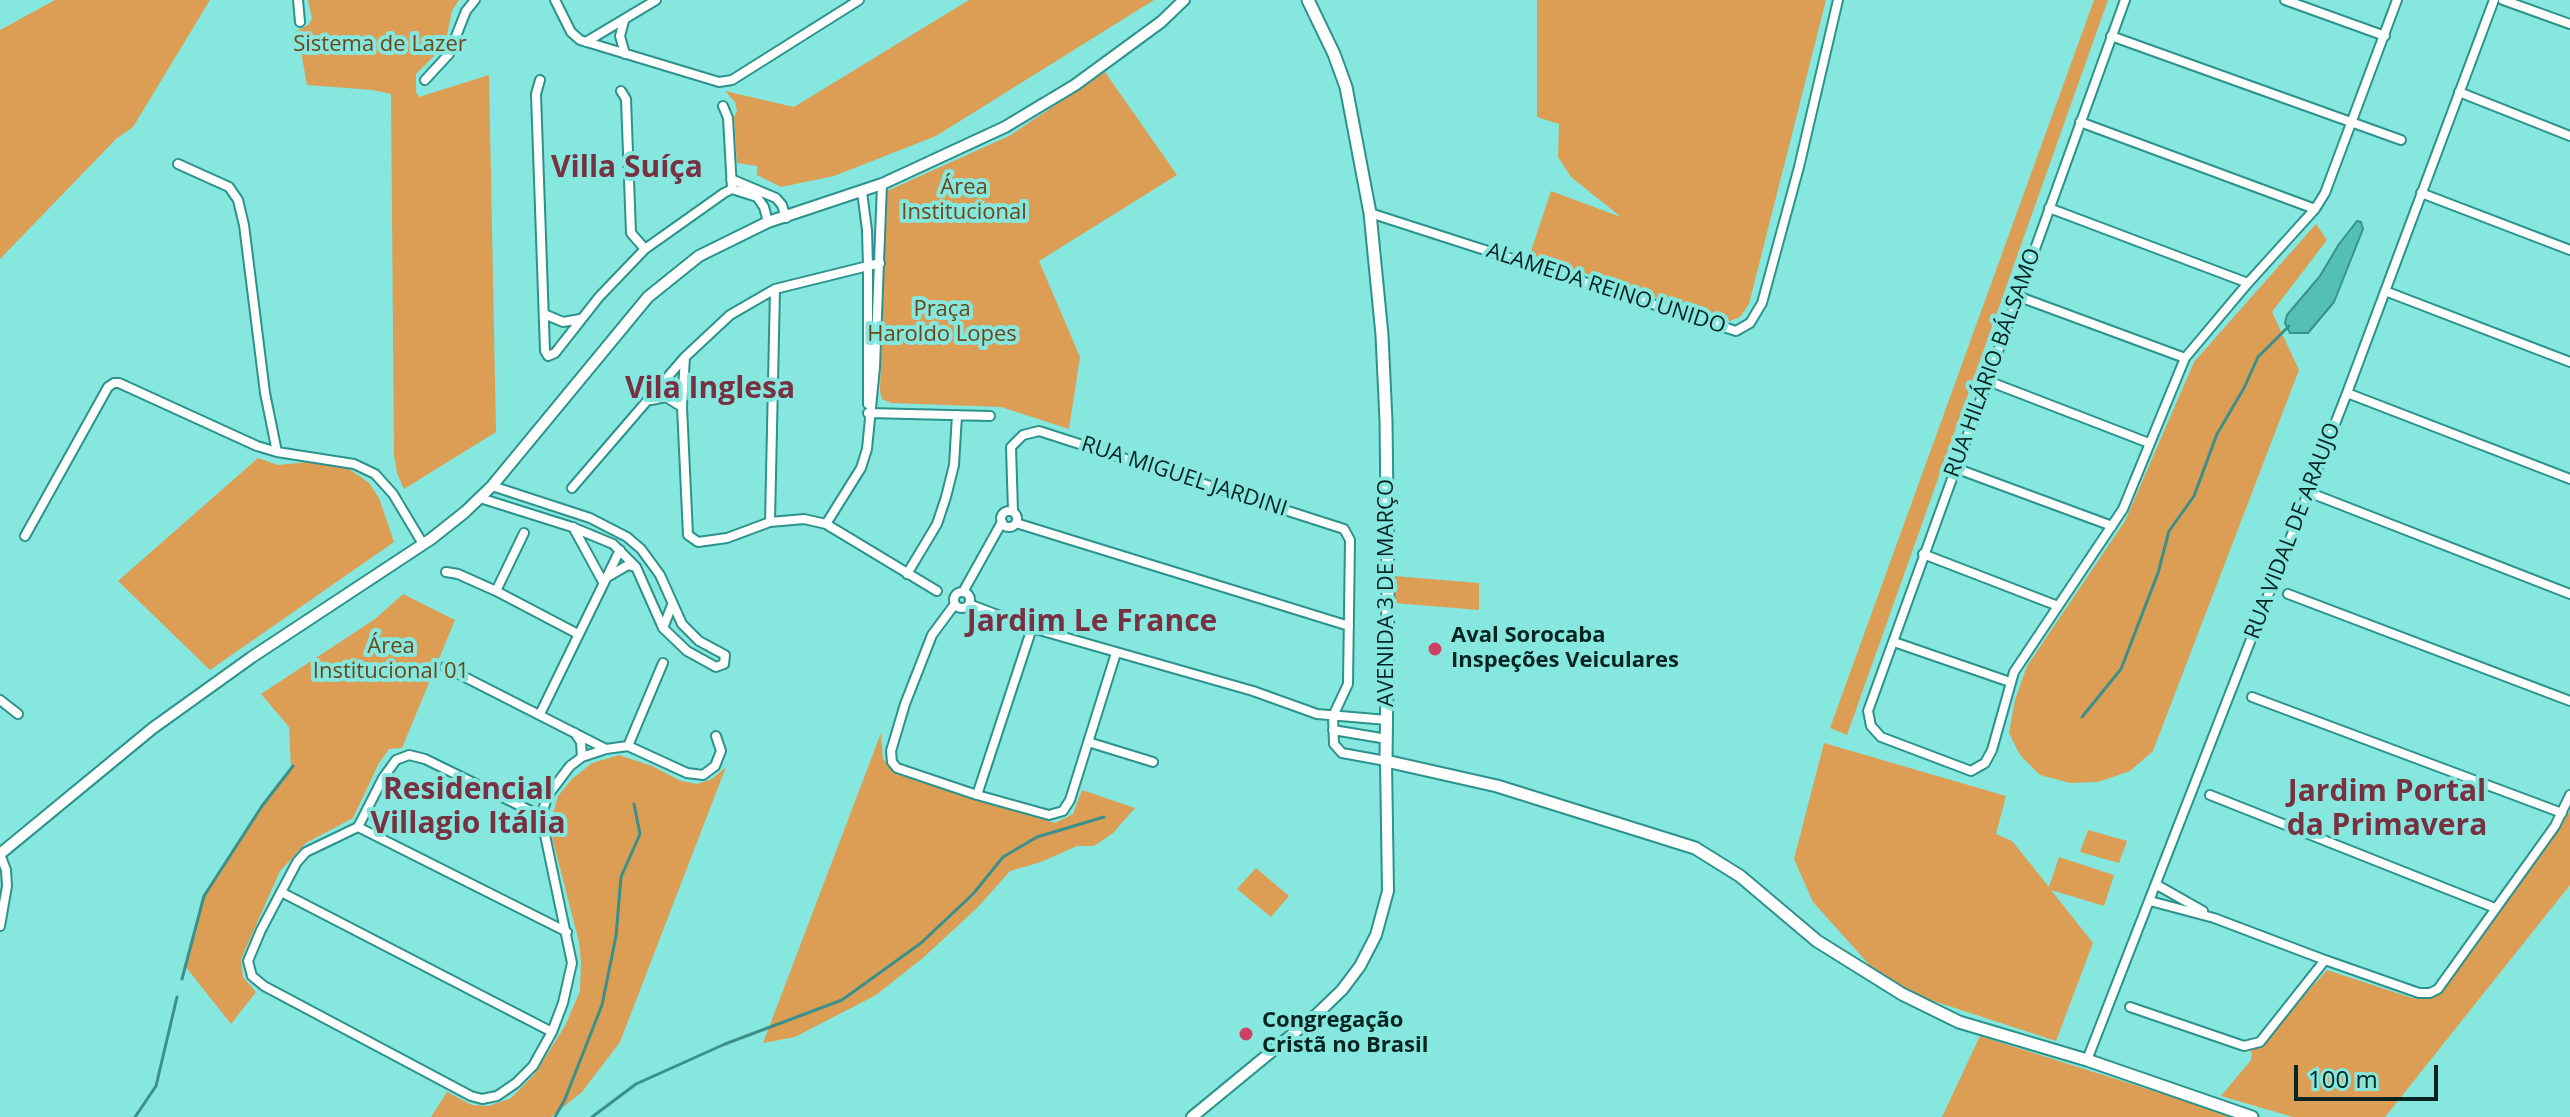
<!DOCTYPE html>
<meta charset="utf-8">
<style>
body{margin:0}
#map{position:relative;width:2570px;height:1117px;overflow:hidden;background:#86e7de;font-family:"Open Sans",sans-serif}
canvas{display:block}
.scale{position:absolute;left:2294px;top:1065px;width:144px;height:36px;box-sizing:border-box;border:4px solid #042422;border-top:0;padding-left:10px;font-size:24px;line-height:28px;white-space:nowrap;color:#042422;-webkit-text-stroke:6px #86e7de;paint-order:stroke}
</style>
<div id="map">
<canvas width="2570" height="1117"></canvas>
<div class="scale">100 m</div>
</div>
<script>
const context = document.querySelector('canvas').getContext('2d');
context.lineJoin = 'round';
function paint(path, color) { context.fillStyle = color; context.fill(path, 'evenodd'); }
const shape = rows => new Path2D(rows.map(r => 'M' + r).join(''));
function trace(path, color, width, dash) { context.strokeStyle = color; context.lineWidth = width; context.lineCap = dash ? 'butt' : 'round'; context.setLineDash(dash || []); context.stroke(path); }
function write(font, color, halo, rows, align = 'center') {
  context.font = font + ' "Open Sans",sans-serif'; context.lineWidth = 8; context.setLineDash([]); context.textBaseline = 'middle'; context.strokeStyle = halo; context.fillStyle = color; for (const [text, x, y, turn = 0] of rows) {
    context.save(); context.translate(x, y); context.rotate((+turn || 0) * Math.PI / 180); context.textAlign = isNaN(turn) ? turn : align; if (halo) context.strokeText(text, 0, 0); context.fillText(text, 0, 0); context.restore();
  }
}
paint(shape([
 [55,0,210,0,133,127,116,139,0,259,0,30],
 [308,0,459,0,452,11,447,35,435,55,416,74,416,92,419,97,489,75,496,432,404,489,397,473,394,455,391,94,373,90,307,85,298,35,293,33,308,25,312,19],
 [969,0,1154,0,936,136,834,176,781,187,757,175,757,166,737,163,734,117,737,111,735,102,725,91,794,107],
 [1537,0,1826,0,1749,304,1740,317,1730,321,1711,317,1530,254,1551,191,1621,217,1571,177,1558,157,1559,124,1537,117],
 [2094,0,2108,0,1847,735,1830,728],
 [1105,72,1177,175,1039,261,1080,357,1069,429,1001,407,891,403,882,399,880,391,887,191,1009,136],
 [2316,224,2327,240,2272,312,2299,370,2153,751,2130,771,2098,782,2070,783,2040,775,2020,755,2009,733,2015,700,2027,666,2125,521,2194,362],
 [258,458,278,465,308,462,332,465,347,468,358,475,369,483,379,498,394,542,210,670,118,581],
 [1394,576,1479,583,1479,610,1393,603],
 [403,594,455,620,402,748,389,749,379,763,353,818,306,843,280,871,241,959,243,977,256,992,231,1024,185,966,204,896,262,806,291,768,289,727,261,694,375,619],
 [881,733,883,759,896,774,1055,823,1073,814,1082,790,1135,808,1113,833,1094,846,1077,846,1041,862,1010,871,978,907,924,957,876,995,795,1037,763,1043],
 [1824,743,2006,796,1996,834,2012,841,2049,887,2059,857,2114,875,2104,906,2051,890,2093,943,2056,1041,1921,997,1888,978,1874,970,1813,902,1794,859],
 [619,755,652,766,681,781,697,784,712,779,726,767,620,1042,582,1092,551,1117,431,1117,447,1092,472,1105,489,1106,511,1098,534,1075,565,1026,580,991,581,962,579,942,552,837,552,817,558,796,572,779,592,763],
 [2570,811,2570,885,2385,1117,2293,1117,2221,1096,2251,1060,2252,1053,2248,1049,2259,1046,2327,970,2412,998,2435,995,2449,980],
 [2088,830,2127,841,2119,863,2080,852],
 [1256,868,1289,896,1271,917,1237,889],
 [1980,1036,2236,1117,1942,1117]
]), '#dc9e55');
const water = shape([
 [2357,221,2361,222,2363,229,2334,302,2308,333,2290,333,2285,323,2287,315,2320,276,2339,244,2357,221]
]);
paint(water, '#54bfb7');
trace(water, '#3c908a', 2);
trace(shape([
 [2082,717,2121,669,2158,573,2169,531,2194,496,2217,434,2244,388,2258,357,2289,326],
 [182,979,204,896,262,806,293,766],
 [135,1117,156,1086,177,997],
 [555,1117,565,1099,602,1005,616,936,621,877,640,834,634,804],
 [592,1117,636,1084,725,1044,842,1000,921,943,973,894,1003,857,1037,837,1104,817]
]), '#3c908a', 3);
const minor = shape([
 [298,0,300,22],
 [555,0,571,32,580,40,719,82,732,80,859,0],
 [2125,0,1868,711,1871,726,1881,737,1971,771,1985,763,1992,750,2014,672,2123,509,2185,358,2248,283,2315,209,2325,193,2397,0],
 [2285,0,2385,36],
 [2503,0,2570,24],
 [624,21,620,36,625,54],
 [2111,36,2401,140],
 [586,42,656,0],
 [425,80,449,54,466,11,475,0],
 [540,80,536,94,545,351,548,356,555,353,599,297,645,249,724,193,732,189,757,197,764,207,768,222],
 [621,91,626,99,631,233,645,249],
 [2459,92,2570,136],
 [723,106,728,118,732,189],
 [2080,122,2315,209],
 [178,164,229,187,238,200,244,225,265,393,277,452],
 [731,179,776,198,782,205,786,218],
 [862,192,867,230,868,267,868,404],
 [2421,193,2570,250],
 [2049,208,2248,283],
 [1370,213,1736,331,1750,323,1762,303,1799,167,1838,0],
 [2385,291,2570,362],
 [2017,296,2185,358],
 [544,314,563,322,580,319],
 [685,357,682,407,688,535,698,542,727,538,770,522,804,519,826,524,937,591],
 [1988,381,2149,443],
 [2347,393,2570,479],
 [651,400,666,397,682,407],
 [868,413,990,416],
 [1955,468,2112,526],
 [572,488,684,358,730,315,775,289,880,263],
 [2308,492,2570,594],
 [480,498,572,527,613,544,636,567,663,628,687,651,716,667,724,664,725,655,699,641,682,624,660,575,641,549,627,537,590,518,492,486],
 '1001 519a8 8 0 1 1 16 0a8 8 0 1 1-16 0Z',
 [1013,511,1011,447,1023,435,1039,431,1344,529,1350,540,1348,684,1333,716,1334,744,1342,753,1386,761],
 [770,522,775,289],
 [1016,523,1349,626],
 [826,524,861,468,867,449,875,367,882,184],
 [573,527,603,582],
 [25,536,108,387,114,383,119,383,257,446,277,452,354,464,375,474,393,494,423,544],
 [1923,554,2058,606],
 [446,572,458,574,496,591,578,634],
 [907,574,937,524,946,497,954,465,957,415],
 [609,576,628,565,635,567],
 [496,591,524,533],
 [963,592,1002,522],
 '954 600a8 8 0 1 1 16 0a8 8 0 1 1-16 0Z',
 [2288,594,2570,701],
 [955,604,932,635,905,704,891,751,892,762,897,768,977,795,1049,815,1063,811,1070,800,1116,653],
 [969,604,1032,628,1253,691,1317,714,1387,720],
 [663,628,672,605],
 [1894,642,2010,682],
 [445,667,606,749],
 [2252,697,2562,813],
 [0,700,18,714],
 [540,714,620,550],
 [1333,730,1387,739],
 [575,733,581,742,582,757],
 [1088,742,1153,762],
 [628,746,663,663],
 [977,795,1032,628],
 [2210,795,2495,908],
 [541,816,425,759,409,755,396,760,383,778,358,827,306,852,297,862,261,930,248,961,252,976,264,986,471,1096,482,1099,497,1096,516,1083,533,1066,552,1032,563,1003,572,963,541,816,548,795,570,766,582,757,606,749,628,746,687,773,703,775,715,766,721,751,716,736],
 [358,827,567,932],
 [0,854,6,870,7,886,0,926],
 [2157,885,2203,911],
 [281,892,552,1032],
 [2150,901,2214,918,2325,960,2419,993,2430,993,2438,989,2555,826,2570,795],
 [2130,1007,2244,1046,2260,1042,2325,960],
 [2087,1060,2347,393,2494,0]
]);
const tertiary = shape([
 [0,854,153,728,252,657,431,539,465,512,492,486,648,297,699,256,768,222,882,184,1005,127,1075,85,1161,22,1184,0],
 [1192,1117,1316,1015,1342,990,1360,966,1376,935,1388,891,1386,761]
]);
const secondary = shape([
 [1308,0,1334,54,1346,87,1370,213,1382,335,1386,421,1388,590,1386,761,1497,786,1695,848,1740,876,1817,941,1902,994,1959,1022,2087,1060,2252,1117]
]);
trace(minor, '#2b928c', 12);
trace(tertiary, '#2b928c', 14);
trace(secondary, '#2b928c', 15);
trace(minor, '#fff', 8);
trace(tertiary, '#fff', 10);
trace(secondary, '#fff', 11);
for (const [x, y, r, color] of [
 [1435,649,8,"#cf4067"],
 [1246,1034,8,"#cf4067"]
]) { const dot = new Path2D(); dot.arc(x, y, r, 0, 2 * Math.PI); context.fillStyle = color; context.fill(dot); trace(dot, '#86e7de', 3); }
write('22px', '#6b4719', '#86e7de', [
 ["Sistema de Lazer",380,45],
 ["Área",964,188],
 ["Institucional",964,213],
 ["Praça",942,310],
 ["Haroldo Lopes",942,335],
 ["Área",391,647],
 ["Institucional 01",391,672]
]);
write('22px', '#042422', '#86e7de', [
 ["ALAMEDA REINO UNIDO",1606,289,18],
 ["RUA HILÁRIO BÁLSAMO",1993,363,-70],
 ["RUA MIGUEL JARDINI",1184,477,18],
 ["RUA VIDAL DE ARAUJO",2293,531,-69],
 ["AVENIDA 3 DE MARÇO",1387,593,-90]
]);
write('bold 22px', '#042422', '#86e7de', [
 ["Aval Sorocaba",1451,636],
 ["Inspeções Veiculares",1451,661],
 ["Congregação",1262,1021],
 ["Cristã no Brasil",1262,1046]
], 'left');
write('bold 30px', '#773141', '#86e7de', [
 ["Villa Suíça",627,168],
 ["Vila Inglesa",710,389],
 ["Jardim Le France",1092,622],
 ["Residencial",468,790],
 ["Villagio Itália",468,824],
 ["Jardim Portal",2387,792],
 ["da Primavera",2387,826]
]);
</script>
